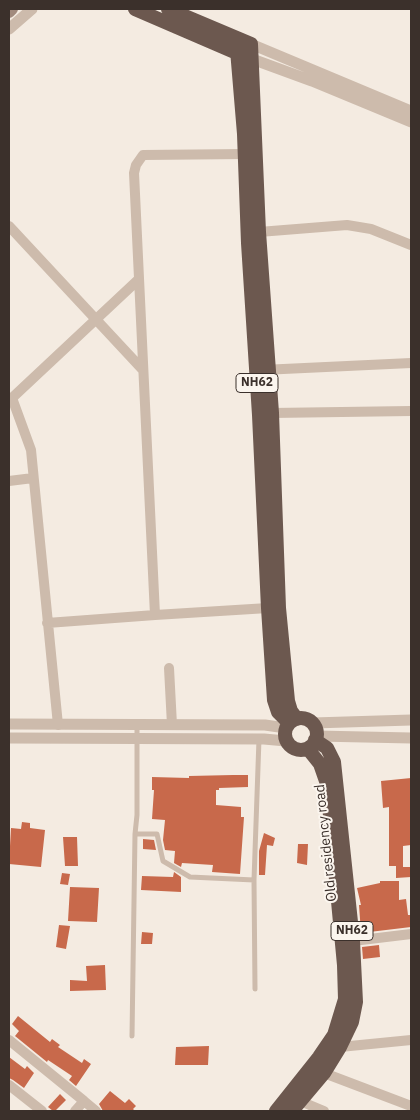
<!DOCTYPE html>
<style>
body{margin:0}
#map{position:relative;width:420px;height:1120px;overflow:hidden;background:#f4ebe1;font-family:"IBM Plex Sans",sans-serif}
canvas{display:block}
.frame{position:absolute;inset:0;border:10px solid #3b302b;pointer-events:none}
</style>
<div id="map">
<canvas width="420" height="1120"></canvas>
<div class="frame"></div>
</div>
<script>
const context = document.querySelector('canvas').getContext('2d');
context.lineJoin = 'round';
function paint(path, color) { context.fillStyle = color; context.fill(path, 'evenodd'); }
const shape = rows => new Path2D(rows.map(r => 'M' + r).join(''));
function trace(path, color, width, dash) { context.strokeStyle = color; context.lineWidth = width; context.lineCap = dash ? 'butt' : 'round'; context.setLineDash(dash || []); context.stroke(path); }
function write(font, color, halo, rows, align = 'center') {
  context.font = font + ' "IBM Plex Sans",sans-serif'; context.lineWidth = 4; context.setLineDash([]); context.textBaseline = 'middle'; context.strokeStyle = halo; context.fillStyle = color; for (const [text, x, y, turn = 0] of rows) {
    context.save(); context.translate(x, y); context.rotate((+turn || 0) * Math.PI / 180); context.textAlign = isNaN(turn) ? turn : align; if (halo) context.strokeText(text, 0, 0); context.fillText(text, 0, 0); context.restore();
  }
}
paint(shape([
 [233,775,248,775,248,787,219,788,219,790,216,790,216,805,241,807,241,817,244,817,240,874,212,872,213,865,182,863,181,867,174,863,175,851,165,850,163,840,165,820,152,819,154,790,152,790,152,777,189,778,189,776],
 [411,778,411,845,403,846,403,867,411,867,411,877,396,878,396,866,389,866,389,807,383,808,381,781],
 [22,822,30,823,30,828,45,830,41,867,9,864,11,828,21,829],
 [264,833,275,838,273,846,267,845,265,875,259,875,259,851],
 [63,837,77,837,78,866,65,866],
 [143,839,154,840,156,850,143,849],
 [298,844,308,844,307,865,297,863],
 [174,872,181,877,181,892,141,890,142,876,173,877],
 [62,873,70,874,68,885,60,884],
 [380,881,399,881,399,900,406,899,408,915,411,915,411,927,361,933,359,905,361,905,357,888,380,883],
 [70,887,99,888,97,922,68,921],
 [59,925,70,926,66,949,56,947],
 [142,932,153,933,152,944,141,944],
 [379,945,380,957,363,959,362,947],
 [105,965,106,990,70,991,70,980,87,981,86,966],
 [18,1016,50,1042,52,1039,60,1045,58,1047,82,1063,84,1059,91,1064,76,1086,69,1080,72,1076,48,1060,47,1062,15,1036,19,1031,12,1024],
 [209,1046,208,1065,175,1065,176,1047],
 [9,1057,25,1069,27,1066,34,1073,24,1088,13,1080,9,1078],
 [110,1091,125,1103,129,1099,136,1106,133,1109,135,1111,103,1111,99,1104],
 [60,1094,66,1100,55,1111,53,1111,48,1107]
]), '#c8694b');
trace(shape([
 [135,834,157,834,163,861,190,877,254,880],
 [255,989,254,880,259,739],
 [132,1036,135,834,137,815,137,725]
]), '#cdbbac', 5);
trace(shape([
 [245,154,143,155,136,165,134,173,155,615,268,608],
 [9,226,143,370],
 [259,232,347,225,371,229,411,245],
 [262,370,411,363],
 [272,413,411,411],
 [9,481,33,478],
 [47,623,155,615],
 [169,668,172,725],
 [58,725,31,450,12,398,139,279],
 [353,941,411,934],
 [9,1040,84,1101],
 [340,1047,411,1040],
 [324,1073,411,1106],
 [9,1085,42,1111],
 [300,1101,324,1111],
 [75,1111,84,1101,96,1111]
]), '#cdbbac', 10);
trace(shape([
 [9,29,32,9],
 [251,44,411,111],
 [252,59,312,81,411,122],
 [313,723,411,720],
 [9,724,265,725,286,728],
 [317,736,411,738],
 [9,738,264,739,286,741]
]), '#cdbbac', 11);
trace(shape([
 [9,12,12,9]
]), '#a18a7d', 12);
trace(shape([
 [135,9,244,56],
 [168,9,251,44,259,232,272,413,279,608,288,701,291,711,297,719],
 [236,38,244,134,248,243,259,415,268,608,274,700,278,712,289,723],
 '285 734a16 16 0 1 1 32 0a16 16 0 1 1-32 0Z',
 [276,1111,319,1057,334,1035,345,999,344,965,327,784,320,764,308,749],
 [292,1111,324,1073,340,1047,352,1022,356,1002,353,941,334,762,327,748,315,740]
]), '#6c584f', 14);
for (const [x, y, w] of [
 [257,383,42],
 [352,931,42]
]) { const box = new Path2D(); box.roundRect(x - w / 2, y - 9.5, w, 19, 4); context.fillStyle = '#fbf5ee'; context.fill(box); trace(box, '#3b302b', 1); }
write('bold 12px', '#3b302b', null, [
 ["NH62",257,383],
 ["NH62",352,931]
]);
write('14px', '#3b302b', '#fbf5ee', [
 ["Old residency road",326,843,-96]
]);
</script>
